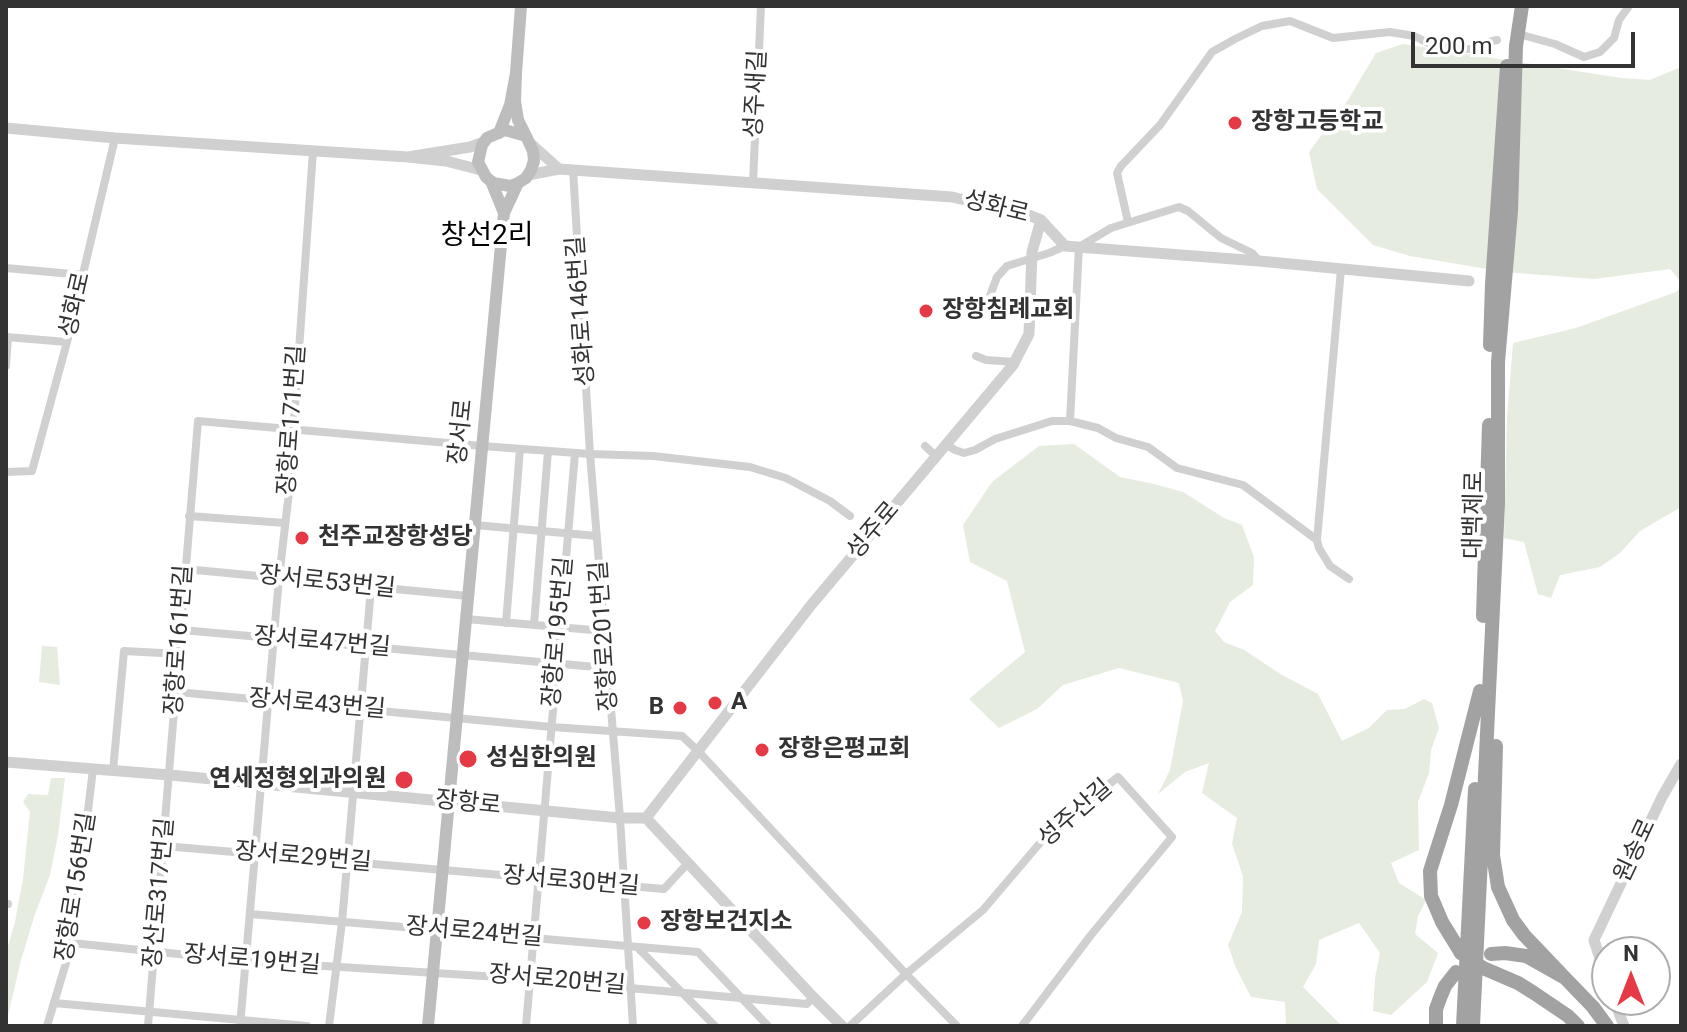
<!DOCTYPE html>
<meta charset="utf-8">
<style>
body{margin:0}
#map{position:relative;width:1687px;height:1032px;overflow:hidden;background:#fff;font-family:Roboto,sans-serif}
canvas{display:block}
.frame{position:absolute;inset:0;border:8px solid #333;pointer-events:none}
.north{position:absolute;left:1591px;top:936px;width:80px;height:80px;box-sizing:border-box;background:#fff;border:2px solid #adadad;border-radius:50%;rotate:0deg;font-size:22px;font-weight:700;line-height:32px;text-align:center;color:#333}
.north::after{content:'';display:block;margin:auto;width:28px;height:36px;background:#e63946;clip-path:polygon(50% 0,100% 100%,50% 72%,0 100%)}
.scale{position:absolute;left:1411px;top:32px;width:224px;height:36px;box-sizing:border-box;border:4px solid #333;border-top:0;padding-left:10px;font-size:24px;line-height:28px;white-space:nowrap;color:#333;-webkit-text-stroke:6px #fff;paint-order:stroke}
</style>
<div id="map">
<canvas width="1687" height="1032"></canvas>
<div class="frame"></div>
<div class="north">N</div>
<div class="scale">200 m</div>
</div>
<script>
const context = document.querySelector('canvas').getContext('2d');
context.lineJoin = 'round';
function paint(path, color) { context.fillStyle = color; context.fill(path, 'evenodd'); }
const shape = rows => new Path2D(rows.map(r => 'M' + r).join(''));
function trace(path, color, width, dash) { context.strokeStyle = color; context.lineWidth = width; context.lineCap = dash ? 'butt' : 'round'; context.setLineDash(dash || []); context.stroke(path); }
function write(font, color, halo, rows, align = 'center') {
  context.font = font + ' Roboto,"Noto Sans KR",sans-serif'; context.lineWidth = 8; context.setLineDash([]); context.textBaseline = 'middle'; context.strokeStyle = halo; context.fillStyle = color; for (const [text, x, y, turn = 0] of rows) {
    context.save(); context.translate(x, y); context.rotate((+turn || 0) * Math.PI / 180); context.textAlign = isNaN(turn) ? turn : align; if (halo) context.strokeText(text, 0, 0); context.fillText(text, 0, 0); context.restore();
  }
}
paint(shape([
 [1403,44,1621,78,1650,80,1681,67,1681,282,1670,269,1594,279,1505,272,1410,256,1373,245,1317,189,1309,152,1348,100,1376,53],
 [1681,288,1681,507,1640,531,1620,553,1600,567,1560,575,1551,598,1538,594,1524,542,1504,538,1507,417,1513,343,1576,328,1676,292],
 [1074,444,1120,477,1154,484,1183,492,1224,518,1242,525,1254,557,1253,585,1230,602,1215,631,1224,642,1244,650,1282,675,1318,694,1342,741,1369,728,1387,710,1405,709,1424,699,1432,703,1439,728,1431,750,1429,773,1418,802,1419,850,1391,863,1399,883,1426,900,1418,916,1415,934,1438,953,1427,982,1391,1015,1373,1011,1375,978,1380,953,1359,923,1319,940,1316,964,1303,987,1342,1026,1286,1026,1285,1002,1251,997,1236,968,1228,945,1242,912,1243,876,1232,844,1237,818,1202,793,1209,763,1185,772,1158,794,1170,770,1183,701,1179,683,1119,668,1063,685,1037,709,999,728,969,699,1025,652,1007,581,970,562,963,525,992,482,1039,446],
 [42,646,57,647,60,685,39,682],
 [51,778,65,778,58,835,50,875,35,914,21,960,6,1024,6,953,15,922,23,879,30,812,23,802,28,794,48,795]
]), '#e6ecdf');
trace(shape([
 [1522,35,1555,44,1584,57,1600,52,1614,38,1619,20,1629,6],
 [573,169,590,454,620,818,633,1026],
 [753,182,761,6],
 [1128,222,1117,173,1121,166,1160,125,1212,52,1235,39,1262,26,1290,21,1333,38,1390,32,1414,36,1432,45,1452,49,1472,49,1485,43,1497,40],
 [6,268,83,275],
 [985,309,997,277,1007,266,1049,253,1065,246],
 [6,337,67,342],
 [976,356,986,360,1015,362],
 [6,366,8,337],
 [1070,421,1079,247,1111,228,1179,207,1188,211,1221,238,1252,253,1259,261],
 [947,445,955,450,964,453,975,450,995,439,1052,421,1070,421,1098,428,1116,438,1148,447,1177,468,1243,485,1317,540,1319,548,1330,566,1349,579],
 [925,446,937,457],
 [6,472,32,471,67,342,115,138],
 [189,516,285,523],
 [475,525,597,536],
 [1317,540,1341,269],
 [185,569,468,596],
 [466,619,604,631],
 [506,623,520,449],
 [534,625,548,451],
 [182,630,607,668],
 [177,692,552,727,682,736,698,751,906,974,957,1026],
 [113,771,124,651,180,654],
 [164,846,664,889,688,863],
 [6,904,8,904],
 [250,914,698,952,768,1026],
 [72,943,246,961,530,979,807,1004,813,997],
 [638,948,715,1026],
 [54,1003,307,1026],
 [47,1026,72,943,93,769],
 [148,1026,198,421,482,446,590,454,653,456,750,467,786,478,830,501,850,516],
 [240,1026,279,578,289,492,313,151],
 [329,1026,342,922,371,588],
 [526,1026,575,453],
 [850,1026,906,974,983,910,1040,843,1060,823,1118,777,1172,837,1091,935,1022,1026]
]), '#d0d0d0', 8);
trace(shape([
 [6,128,115,138,408,157],
 [559,169,952,197,1023,213,1041,220,1065,246,1259,261,1469,281],
 [481,170,446,161,408,157,470,147,484,142],
 [528,175,559,169,530,143],
 [6,762,170,775,620,818,646,818,813,997,842,1026],
 [646,818,812,604,1013,365,1029,334,1032,252,1041,220],
 [1607,981,1594,940,1662,797,1681,764],
 [1614,1000,1624,1026]
]), '#d0d0d0', 11);
trace(shape([
 [516,73,521,6],
 [505,130,526,136,533,151,534,161,531,170,526,178,518,183,510,186,493,183,486,177,478,162,482,145,487,138,505,130],
 [499,133,510,105,516,73,515,101,518,120,526,136],
 [491,181,504,213,518,183],
 [428,1026,504,213]
]), '#bdbdbd', 12);
trace(shape([
 [1490,345,1492,284,1507,66],
 [1483,616,1489,425],
 [1496,746,1493,855,1498,887,1513,920,1524,935,1565,978],
 [1461,953,1442,922,1431,896,1430,871,1451,805,1480,691],
 [1491,954,1505,953,1526,956,1565,978,1593,1007,1607,1026],
 [1483,968,1518,983,1534,993,1568,1016,1578,1026],
 [1436,1026,1436,1009,1440,998,1445,986,1456,972],
 [1463,1026,1475,789],
 [1473,1026,1498,504,1498,362,1511,211,1516,46,1522,6]
]), '#a2a2a2', 14);
trace(shape([
 [1461,953,1483,968]
]), '#a2a2a2', 14);
for (const [x, y, r, color] of [
 [1235,123,8,"#e63946"],
 [926,311,8,"#e63946"],
 [302,538,8,"#e63946"],
 [715,703,8,"#e63946"],
 [680,708,8,"#e63946"],
 [762,750,8,"#e63946"],
 [468,759,10,"#e63946"],
 [404,780,10,"#e63946"],
 [644,923,8,"#e63946"]
]) { const dot = new Path2D(); dot.arc(x, y, r, 0, 2 * Math.PI); context.fillStyle = color; context.fill(dot); trace(dot, '#fff', 3); }
write('24px', '#333', '#fff', [
 ["성주새길",757,94,-87],
 ["성화로",996,208,14],
 ["성화로",76,305,-77],
 ["성화로146번길",582,311,-94],
 ["장항로171번길",293,420,-86],
 ["장서로",462,432,-84],
 ["대백제로",1475,515,-89],
 ["성주로",874,531,-50],
 ["장서로53번길",327,583,6],
 ["장항로195번길",559,632,-85],
 ["장항로201번길",605,636,-94],
 ["장항로161번길",180,640,-86],
 ["장서로47번길",322,643,5],
 ["장서로43번길",317,705,5],
 ["장항로",468,804,6],
 ["성주산길",1076,814,-41],
 ["원송로",1636,851,-65],
 ["장서로29번길",303,858,5],
 ["장서로30번길",571,882,5],
 ["장항로156번길",77,887,-81],
 ["장산로317번길",160,893,-85],
 ["장서로24번길",474,933,5],
 ["장서로19번길",252,961,5],
 ["장서로20번길",557,981,5]
]);
write('bold 24px', '#333', '#fff', [
 ["장항고등학교",1251,123],
 ["장항침례교회",942,311],
 ["천주교장항성당",318,538],
 ["A",731,703],
 ["B",664,708,"right"],
 ["장항은평교회",778,750],
 ["성심한의원",486,759],
 ["연세정형외과의원",386,780,"right"],
 ["장항보건지소",660,923]
], 'left');
write('28px', '#000', '#fff', [
 ["창선2리",487,237]
]);
</script>
